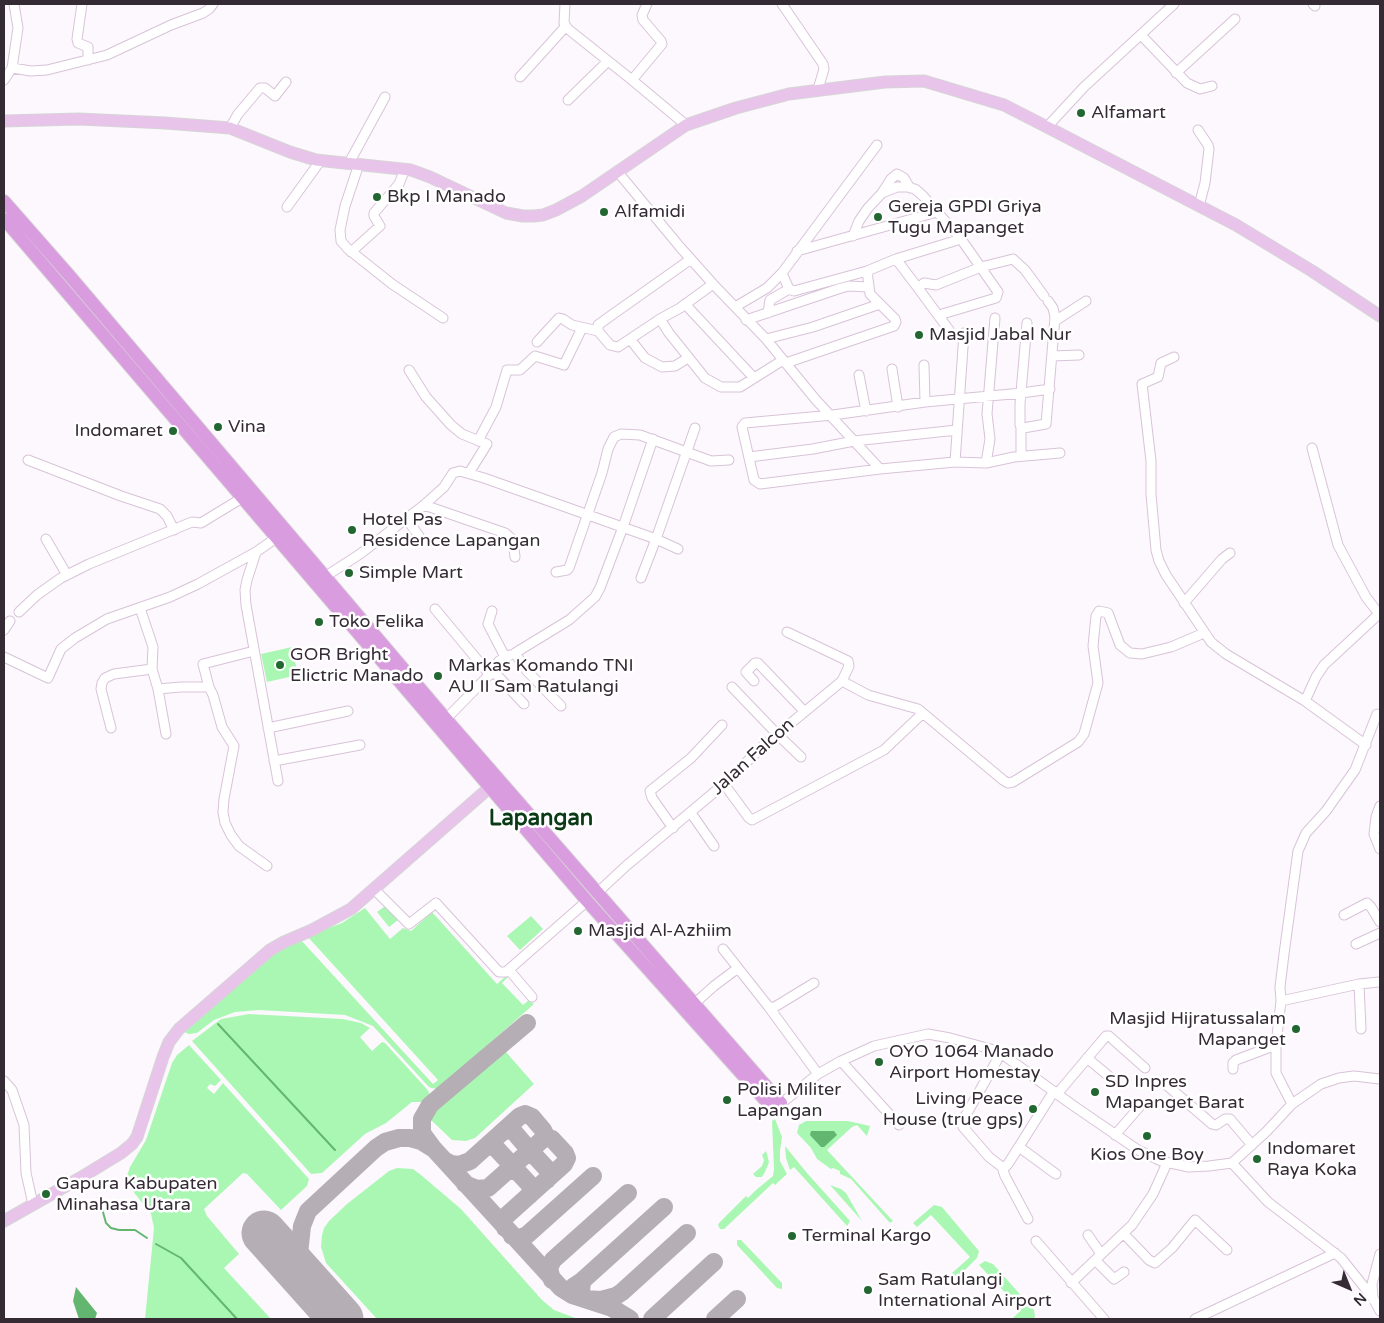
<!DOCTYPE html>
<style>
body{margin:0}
#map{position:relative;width:1384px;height:1323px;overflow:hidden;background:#fdf8fd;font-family:"Varela Round",sans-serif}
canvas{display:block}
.frame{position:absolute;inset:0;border:5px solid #342b34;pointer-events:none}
.north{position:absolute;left:1324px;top:1263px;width:50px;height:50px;-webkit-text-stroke:4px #fff;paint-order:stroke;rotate:136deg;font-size:14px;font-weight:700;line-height:20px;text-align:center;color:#342b34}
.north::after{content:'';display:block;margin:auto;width:18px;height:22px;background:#342b34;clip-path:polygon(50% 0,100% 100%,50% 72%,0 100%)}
</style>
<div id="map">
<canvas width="1384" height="1323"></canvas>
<div class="frame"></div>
<div class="north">N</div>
</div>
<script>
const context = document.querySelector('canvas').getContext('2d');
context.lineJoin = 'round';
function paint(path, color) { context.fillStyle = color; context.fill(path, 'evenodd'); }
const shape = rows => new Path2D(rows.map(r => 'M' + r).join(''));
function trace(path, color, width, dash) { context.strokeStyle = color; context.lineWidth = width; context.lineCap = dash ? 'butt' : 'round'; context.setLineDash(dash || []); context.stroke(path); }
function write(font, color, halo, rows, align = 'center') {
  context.font = font + ' "Varela Round",sans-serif'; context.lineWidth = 5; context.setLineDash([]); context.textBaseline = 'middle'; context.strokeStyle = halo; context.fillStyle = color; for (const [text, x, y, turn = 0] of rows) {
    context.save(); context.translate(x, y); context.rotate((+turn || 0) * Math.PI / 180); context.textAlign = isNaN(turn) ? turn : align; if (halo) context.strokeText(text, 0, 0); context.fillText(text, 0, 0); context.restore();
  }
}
paint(shape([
 [292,647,298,675,267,682,261,654],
 [385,906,398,920,389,927,377,912],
 [365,908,390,939,403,928,411,931,432,912,497,984,506,976,508,977,502,983,523,1005,529,1000,534,1004,438,1089,431,1088,428,1086,373,1026,345,1015,259,1010,235,1012,214,1020,197,1033,189,1034,186,1033,185,1031,280,946,300,939,433,1084,438,1080,307,936,342,923],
 [531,916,543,929,520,950,507,936],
 [249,1014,343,1019,361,1023,370,1028,360,1037,372,1051,382,1042,385,1043,425,1087,429,1092,429,1098,423,1102,412,1102,386,1123,365,1134,322,1173,311,1174,192,1041,221,1019],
 [189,1045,221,1080,215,1086,210,1084,207,1088,214,1094,223,1083,309,1179,307,1186,281,1210,247,1174,243,1173,204,1209,207,1216,239,1254,224,1268,271,1319,145,1319,154,1228,151,1214,128,1185,127,1176,130,1167,146,1140,172,1063,177,1055],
 [502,1051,506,1052,534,1084,475,1138,466,1141,452,1140,431,1120,432,1114],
 [775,1119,782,1137,780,1151,780,1161,787,1174,775,1185,773,1183,724,1229,720,1229,718,1225,719,1223,746,1196,748,1198,756,1190,773,1176,774,1169,772,1121],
 [806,1121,848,1121,870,1126,867,1136,857,1125,852,1127,827,1150,893,1221,890,1223,851,1179,840,1174,840,1171,833,1168,831,1169,817,1159,811,1148,797,1133,799,1125],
 [785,1146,807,1173,850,1221,847,1226,794,1167,790,1170,786,1158],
 [766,1151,769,1162,765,1172,762,1177,756,1177,753,1174,762,1166,764,1160,762,1155],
 [397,1168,413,1169,421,1175,461,1209,542,1300,554,1310,578,1319,377,1319,326,1263,321,1247,322,1235,324,1228,329,1221,347,1204,389,1171],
 [830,1185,841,1189,846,1193,862,1221],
 [934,1205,942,1207,979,1251,977,1258,958,1277,954,1276,952,1273,970,1257,931,1215,917,1227,913,1223],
 [737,1240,741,1240,782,1283,782,1289,777,1288,737,1245],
 [985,1261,993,1264,1034,1310,1035,1317,1032,1319,1012,1319,1020,1311,1011,1301,1012,1300,979,1265]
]), '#aaf7b4');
paint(shape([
 [811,1131,834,1131,837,1135,824,1147,821,1147,810,1135],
 [76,1287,97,1313,95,1319,79,1319,73,1301]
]), '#63b670');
trace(shape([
 [218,1024,335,1150],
 [79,1204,101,1205,106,1223,111,1228,119,1230,135,1230,147,1238],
 [156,1244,181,1258,237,1319]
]), '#63b670', 2);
trace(shape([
 [527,1023,430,1105,422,1119,422,1133,433,1148,561,1288,572,1295,612,1308,630,1319],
 [504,1131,510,1130,514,1132,526,1146,527,1151,526,1155,534,1155,548,1170,549,1174,547,1180],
 [487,1147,494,1146,508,1161,510,1165,508,1171,517,1171,531,1186,530,1195],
 [444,1160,451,1164,459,1165,470,1161,520,1116,525,1114,532,1117,543,1130,545,1134,543,1139],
 [465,1184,477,1189,488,1188,543,1139,546,1138,552,1139,565,1153,567,1158,564,1164,505,1217,503,1221,505,1228],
 [512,1236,520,1238,527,1235,593,1176],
 [552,1280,549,1268,553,1260,628,1193],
 [582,1281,581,1292,585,1299,601,1300,616,1296,622,1292,687,1233],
 [573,1287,582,1281,664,1207],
 [319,1295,303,1270,299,1254,302,1226,308,1211,376,1148,385,1142,399,1138,410,1138,421,1141,432,1148],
 [652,1319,714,1262],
 [715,1319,737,1299]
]), '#b5aeb5', 18);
trace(shape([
 [264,1233,341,1319]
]), '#b5aeb5', 45);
const minor = shape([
 [82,4,77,39,78,43,88,47,88,60],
 [565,4,564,23,568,29,632,80],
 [647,4,642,15,643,20,661,41,662,44,632,80,686,125],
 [782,4,823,64,824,69,818,89],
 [1313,4,1315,6],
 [1141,35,1187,83,1200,89,1212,86],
 [12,68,18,28,14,4],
 [1176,73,1235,19],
 [520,77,566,26],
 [4,80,12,68,31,71,47,70,107,55,171,25,203,13,209,9,213,4],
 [568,100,608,61],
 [1047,127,1084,87,1174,4],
 [230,128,238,114,260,88,265,88,275,96,286,82],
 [1198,130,1208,145,1209,149,1205,183,1199,206],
 [349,163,385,97],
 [359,164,345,206,340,230,341,241,348,249,392,284,443,318],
 [617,171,680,247,713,284,766,339,816,400,880,469],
 [882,193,891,179,897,174,904,178,910,188],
 [287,207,321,160],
 [853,236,859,221,868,208,882,193,897,187,907,187,915,189,923,196,961,239,998,292,996,298,939,315],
 [797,251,937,212],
 [351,252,380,226,374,216,374,213,399,184,405,169],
 [896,259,918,288,924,283,936,285,981,267,1013,259,1025,270,1044,296],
 [782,273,789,289,794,291,867,271,896,259,961,239],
 [713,284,680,308,660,319,669,333,705,378,721,387,740,387,783,360],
 [918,288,949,330],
 [685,304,754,378],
 [735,307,767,288,782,273,877,145],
 [768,313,770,300,789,289],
 [660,319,618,347,610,345,598,331,598,325,609,317,691,259],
 [746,320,841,288,849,286,868,287],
 [1055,321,1086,301],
 [1027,323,1020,404,1020,425,1023,428,1046,424,1055,317,1053,308,1048,301],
 [630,339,645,358,662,367,675,366,688,358],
 [766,339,813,327,880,304],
 [537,342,559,318,563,319,572,325,598,331],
 [1052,356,1079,355],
 [1174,357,1161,363,1158,377,1142,384,1151,461,1151,494,1156,550,1159,561,1166,575,1211,642,1226,654,1305,701,1316,677,1324,665,1380,613],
 [786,363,894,326,896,322,895,319,870,294,867,271],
 [924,365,925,402],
 [892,369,898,407],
 [409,370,426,397,451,425,462,434,487,444,469,473],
 [859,375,866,411],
 [1050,389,1022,393,925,402,833,415,745,423,742,427,754,480,760,484,880,469,955,462,986,463,1014,457,1060,453],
 [1021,426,1021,456],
 [478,441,496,407,507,370,520,370,535,356,564,365,582,328],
 [1312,448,1338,545,1366,597,1379,614],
 [749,457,813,449,854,441,957,430],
 [28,460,121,496,160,509,167,516,174,530],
 [955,462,964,333],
 [986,463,990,439,987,414,995,318],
 [424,505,505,533,513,540,515,557],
 [406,518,419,536],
 [46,539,67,575],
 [678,549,656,539,695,428],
 [256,552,247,580,245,590,246,605,278,781],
 [556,572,567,570,569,568,602,473,608,449,614,437,621,434,640,435,711,461,729,460],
 [326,576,360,554,424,505,444,487,453,473,460,471,484,478,656,539,641,578],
 [1184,603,1222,559,1230,553],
 [140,608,153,647,152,669,158,689,166,734],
 [435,609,490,675],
 [492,611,488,624,505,657],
 [19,612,37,595,61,578,89,564,192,522,201,523,242,498],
 [4,630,10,621],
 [4,657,48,678,61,649,75,638,107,619,170,597,198,584,256,552,276,538],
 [492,672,499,661,510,655],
 [754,681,746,672,755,663,758,663,804,711],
 [842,681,868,695,918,709,1003,780,1008,783,1013,782,1078,742,1084,734,1098,683,1093,646,1096,616,1099,611,1108,613,1120,645,1130,653,1142,654,1171,647,1204,633],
 [209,687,203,664,254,651],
 [732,687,777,734,801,757],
 [158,689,181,687,209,687,213,695,222,727,234,746,224,799,223,812,225,823,231,835,239,846,267,866],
 [1305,701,1366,745],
 [561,706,526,670,515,653,569,620,595,597,600,588,623,527,653,439],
 [446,719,492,672,496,674,524,704],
 [111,728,101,689,102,683,105,678,114,674,152,669],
 [268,728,348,711],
 [274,761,360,745],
 [724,784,749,818,752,820,884,750,923,713],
 [1380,806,1376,817,1374,834,1380,849],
 [691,813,714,846],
 [673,828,652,798,650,791,691,758,722,725],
 [374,889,409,924,436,903,499,972,506,972,587,901],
 [597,893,626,866,724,784,762,747,842,681,849,666,848,661,787,632],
 [1344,915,1367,903,1371,907,1380,922],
 [1356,944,1380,933],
 [723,949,738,968],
 [509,970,532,997],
 [1359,984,1361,1029],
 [1281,1001,1280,987,1284,954,1298,851,1306,833,1326,811,1355,770,1377,714],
 [694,1004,714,986,738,968,768,1006,773,1008,814,983],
 [768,1006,818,1074],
 [1001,1053,962,1122,963,1127,989,1157,1002,1167,1005,1167,1008,1164,1054,1091],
 [1087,1058,1111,1078],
 [841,1061,899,1125],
 [1233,1069,1233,1063,1236,1060,1276,1045],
 [4,1081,12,1090,24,1125,26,1173,33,1204],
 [1163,1082,1212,1124,1216,1125,1225,1119,1230,1119,1252,1145],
 [1057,1094,1106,1036,1109,1036,1145,1068],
 [1292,1104,1276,1073,1276,1045,1281,1001,1359,984,1379,982],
 [778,1106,818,1074,841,1061,874,1046,928,1034,950,1038,998,1051,1071,1104,1138,1150,1161,1161,1189,1167,1209,1166,1232,1163,1267,1131,1292,1104,1321,1084,1339,1078,1354,1076,1380,1079],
 [1115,1135,1141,1105],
 [1019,1147,1056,1174],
 [1232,1163,1268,1202,1341,1258,1373,1298],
 [1002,1167,1005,1176,1028,1219],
 [1124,1234,1149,1260,1155,1263,1172,1248,1195,1220,1227,1250],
 [1088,1235,1101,1254],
 [1036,1241,1104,1319],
 [1380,1254,1372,1284,1373,1298,1380,1311],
 [1095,1260,1114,1279,1124,1272],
 [1071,1283,1132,1225,1153,1194,1167,1163],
 [1195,1319,1335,1253]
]);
const major = shape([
 [4,121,79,119,165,123,230,128,290,152,316,160,411,170,430,177,506,213,523,216,534,216,543,215,556,210,582,196,686,125,736,108,789,94,885,82,924,81,1004,105,1047,127,1236,225,1312,271,1380,316],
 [4,1221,80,1178,121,1153,132,1144,137,1137,163,1057,169,1042,179,1029,270,950,284,942,312,930,351,909,497,781]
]);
const highway = shape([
 [4,201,69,275,446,719,781,1103],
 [4,219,587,901,774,1110]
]);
trace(minor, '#d8c3d9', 11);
trace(major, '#d6d5d6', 13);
trace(highway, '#d6d5d6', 14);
trace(minor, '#fff', 9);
trace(major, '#e8c4eb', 11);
trace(highway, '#d99cde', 12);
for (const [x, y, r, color] of [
 [1081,113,5,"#226631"],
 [377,197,5,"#226631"],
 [604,212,5,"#226631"],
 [878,217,5,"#226631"],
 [919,335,5,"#226631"],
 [218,427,5,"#226631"],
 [173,431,5,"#226631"],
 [352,530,5,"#226631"],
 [349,573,5,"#226631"],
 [319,622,5,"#226631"],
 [280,665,5,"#226631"],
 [438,676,5,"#226631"],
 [578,931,5,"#226631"],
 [1296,1029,5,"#226631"],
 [879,1062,5,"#226631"],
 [1095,1092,5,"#226631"],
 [727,1100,5,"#226631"],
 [1033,1109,5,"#226631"],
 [1147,1136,5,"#226631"],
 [1257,1159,5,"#226631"],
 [46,1194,5,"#226631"],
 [792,1236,5,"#226631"],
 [868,1290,5,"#226631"]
]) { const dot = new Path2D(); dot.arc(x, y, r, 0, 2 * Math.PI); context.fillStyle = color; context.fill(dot); trace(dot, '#fff', 2); }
write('18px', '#342b34', '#fff', [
 ["Alfamart",1091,113],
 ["Bkp I Manado",387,197],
 ["Gereja GPDI Griya",888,207],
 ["Tugu Mapanget",888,228],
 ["Alfamidi",614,212],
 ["Masjid Jabal Nur",929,335],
 ["Vina",228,427],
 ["Indomaret",163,431,"right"],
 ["Hotel Pas",362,520],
 ["Residence Lapangan",362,541],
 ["Simple Mart",359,573],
 ["Toko Felika",329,622],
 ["GOR Bright",290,655],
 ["Elictric Manado",290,676],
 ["Markas Komando TNI",448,666],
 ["AU II Sam Ratulangi",448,687],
 ["Masjid Al-Azhiim",588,931],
 ["Masjid Hijratussalam",1286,1019,"right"],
 ["Mapanget",1286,1040,"right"],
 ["OYO 1064 Manado",889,1052],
 ["Airport Homestay",889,1073],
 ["SD Inpres",1105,1082],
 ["Mapanget Barat",1105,1103],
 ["Polisi Militer",737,1090],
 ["Lapangan",737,1111],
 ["Living Peace",1023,1099,"right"],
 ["House (true gps)",1023,1120,"right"],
 ["Indomaret",1267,1149],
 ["Raya Koka",1267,1170],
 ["Kios One Boy",1147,1155,"center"],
 ["Gapura Kabupaten",56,1184],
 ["Minahasa Utara",56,1205],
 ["Terminal Kargo",802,1236],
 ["Sam Ratulangi",878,1280],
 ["International Airport",878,1301]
], 'left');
write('18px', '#342b34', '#fff', [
 ["Jalan Falcon",753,757,-42]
]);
write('bold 22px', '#0a3a16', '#fff', [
 ["Lapangan",541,819]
]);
</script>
